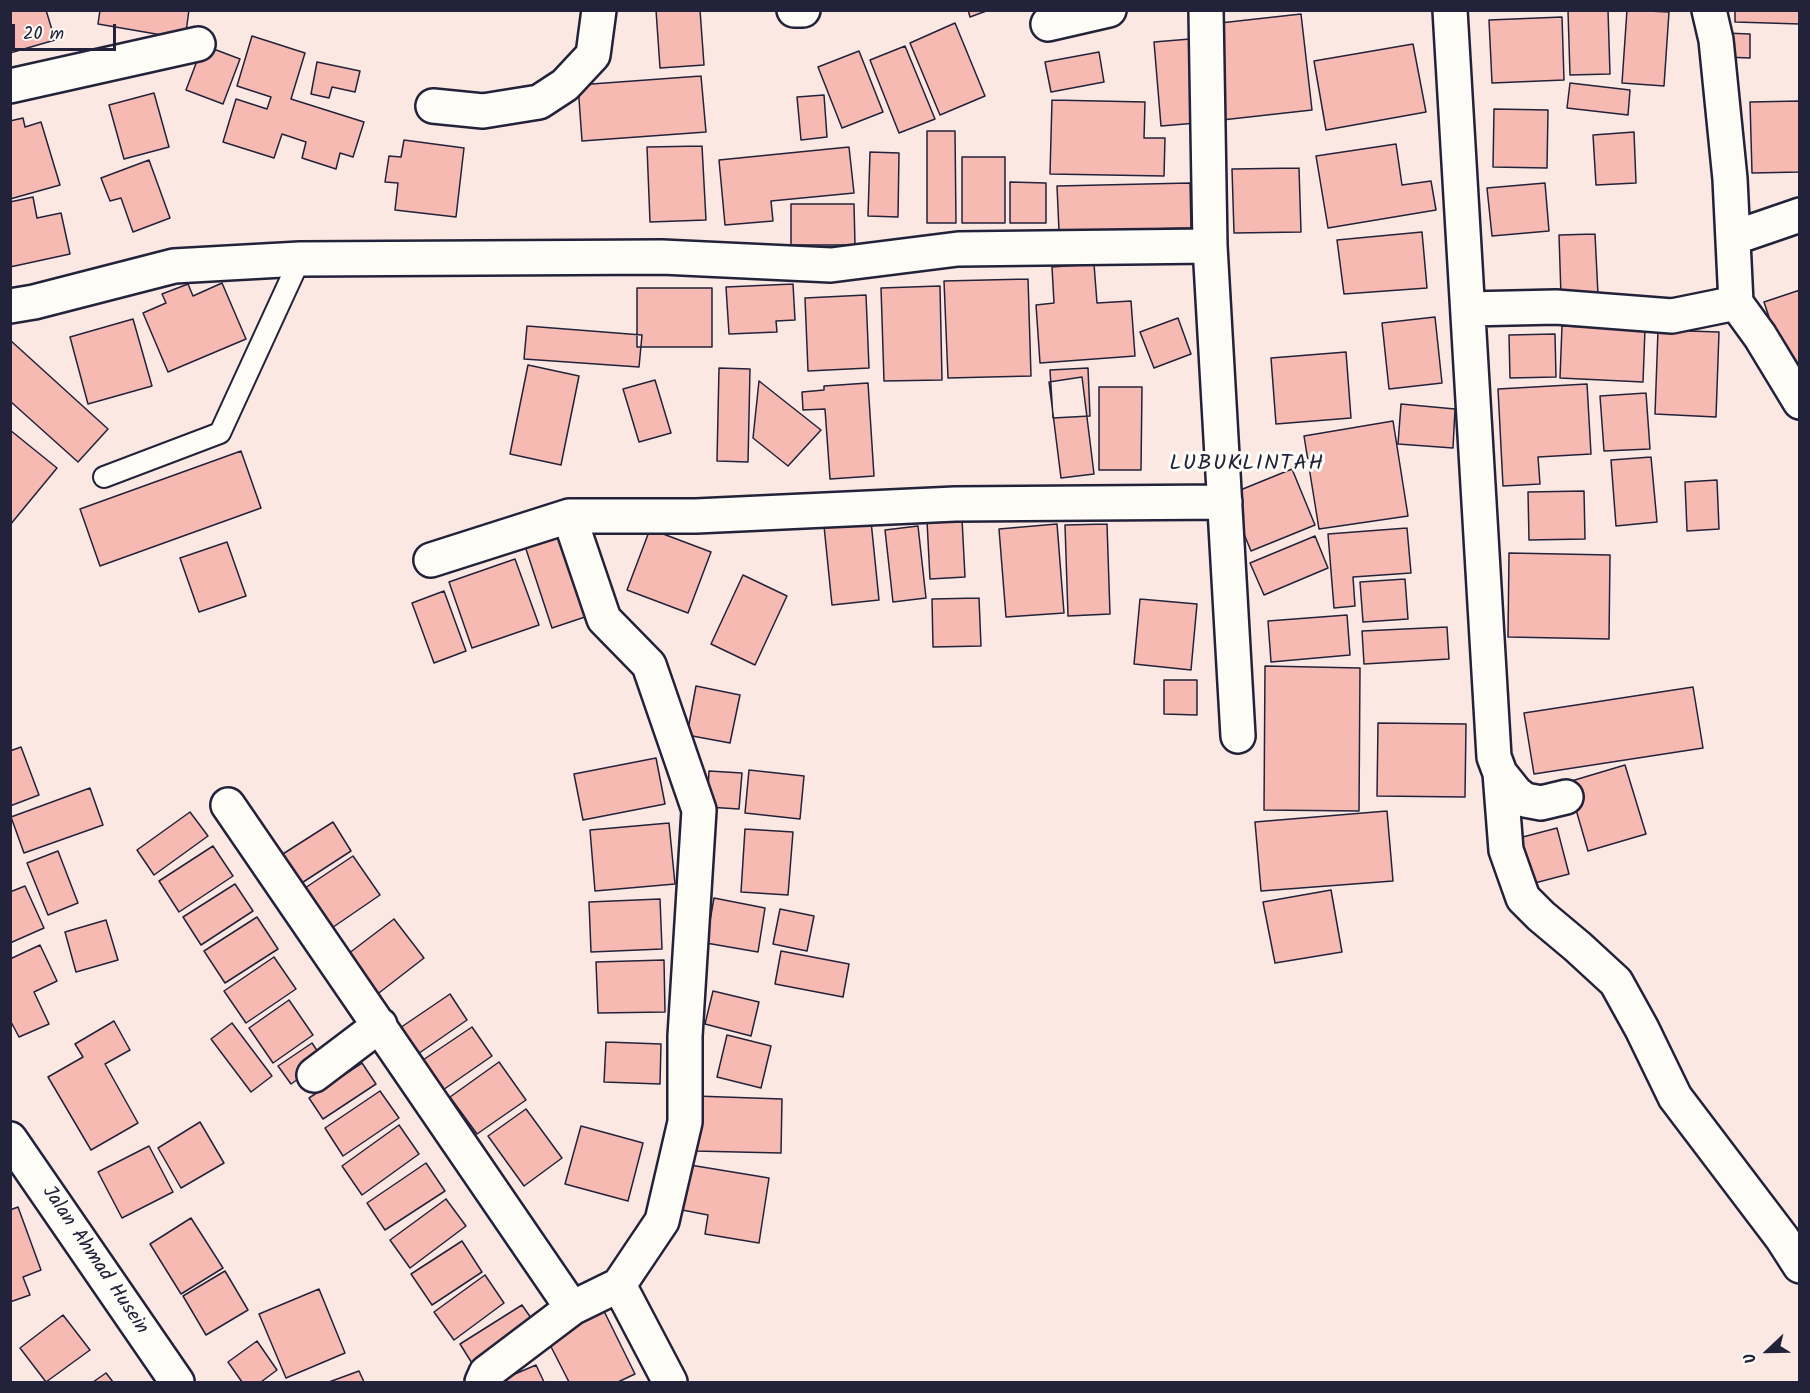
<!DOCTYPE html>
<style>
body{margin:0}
#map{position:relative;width:1810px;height:1393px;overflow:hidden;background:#fbe8e3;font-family:Kalam,sans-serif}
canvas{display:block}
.frame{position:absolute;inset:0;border:12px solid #22223b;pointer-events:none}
.north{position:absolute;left:1738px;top:1321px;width:60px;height:60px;-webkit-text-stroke:4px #fdfcf7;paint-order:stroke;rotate:248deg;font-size:16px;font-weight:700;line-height:24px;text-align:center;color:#22223b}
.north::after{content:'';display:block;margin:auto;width:21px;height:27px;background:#22223b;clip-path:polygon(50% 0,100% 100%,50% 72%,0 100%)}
.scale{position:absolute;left:12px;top:24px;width:104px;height:27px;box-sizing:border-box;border:3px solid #22223b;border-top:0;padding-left:8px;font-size:18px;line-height:21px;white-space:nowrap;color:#22223b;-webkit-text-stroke:4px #fdfcf7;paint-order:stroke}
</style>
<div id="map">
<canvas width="1810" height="1393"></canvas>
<div class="frame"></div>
<div class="north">U</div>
<div class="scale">20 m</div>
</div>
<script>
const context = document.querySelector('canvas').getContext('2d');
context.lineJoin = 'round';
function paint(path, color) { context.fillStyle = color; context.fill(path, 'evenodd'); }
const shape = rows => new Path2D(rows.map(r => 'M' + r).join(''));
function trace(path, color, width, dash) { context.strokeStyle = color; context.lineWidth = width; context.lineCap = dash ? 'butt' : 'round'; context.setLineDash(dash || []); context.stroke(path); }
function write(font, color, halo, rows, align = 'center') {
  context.font = font + ' Kalam,sans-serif'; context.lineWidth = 6; context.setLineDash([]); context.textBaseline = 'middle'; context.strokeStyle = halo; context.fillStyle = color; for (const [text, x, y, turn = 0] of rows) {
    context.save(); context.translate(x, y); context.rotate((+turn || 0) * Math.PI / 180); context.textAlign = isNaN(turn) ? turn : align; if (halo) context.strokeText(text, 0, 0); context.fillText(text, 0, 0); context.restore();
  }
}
const building = shape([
 [10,10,46,10,55,40,10,53,10,10],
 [100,10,189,10,185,39,98,24,100,10],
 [656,10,700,10,704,65,660,68,656,10],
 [968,10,989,10,970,17,968,10],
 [1608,10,1610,74,1570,75,1568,11,1608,10],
 [1627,10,1669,12,1664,86,1622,83,1627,10],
 [1735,10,1800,10,1800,24,1735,22,1735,10],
 [1301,14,1312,110,1222,120,1211,24,1301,14],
 [1562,17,1564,80,1492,83,1489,20,1562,17],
 [955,23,985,96,940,115,910,43,955,23],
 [1725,33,1750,34,1750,58,1724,57,1725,33],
 [252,36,305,53,291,99,364,122,353,157,340,153,336,169,302,158,306,142,282,134,274,158,223,142,236,99,267,109,271,97,237,86,252,36],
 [1190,39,1197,123,1161,126,1154,42,1190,39],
 [1413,44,1426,112,1326,130,1314,61,1413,44],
 [203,45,240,59,223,104,186,90,203,45],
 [905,46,935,119,899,133,870,60,905,46],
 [859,51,883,112,842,128,818,67,859,51],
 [1099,52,1104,82,1051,92,1045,62,1099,52],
 [317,62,360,71,355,92,332,87,329,98,311,94,317,62],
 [701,76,706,132,582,141,578,85,701,76],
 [1570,83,1630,90,1628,115,1567,108,1570,83],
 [154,93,169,147,124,159,109,105,154,93],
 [824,95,827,137,801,140,797,97,824,95],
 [1052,100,1145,102,1144,138,1165,138,1164,176,1050,174,1052,100],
 [1800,101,1800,172,1752,173,1750,102,1800,101],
 [1494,109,1548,110,1547,168,1493,167,1494,109],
 [23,118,25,127,41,122,60,185,10,199,10,121,23,118],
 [927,131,955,131,956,223,927,223,927,131],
 [1634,132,1636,183,1596,185,1593,135,1634,132],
 [404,140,464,148,456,217,395,210,398,183,385,182,389,156,401,157,404,140],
 [1396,144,1402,185,1431,181,1436,210,1328,228,1316,156,1396,144],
 [702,146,706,220,650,222,647,147,702,146],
 [849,147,854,193,771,201,773,221,725,225,719,160,849,147],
 [870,152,899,153,898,217,868,216,870,152],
 [962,157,1005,157,1005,223,962,223,962,157],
 [149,160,170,218,133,232,121,198,110,201,101,178,149,160],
 [1299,168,1301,232,1234,233,1232,169,1299,168],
 [1010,182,1046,183,1046,223,1010,223,1010,182],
 [1190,183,1191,228,1059,231,1057,186,1190,183],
 [1545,183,1549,231,1492,236,1487,188,1545,183],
 [33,197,37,218,61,213,70,254,10,267,10,202,33,197],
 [791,204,854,204,855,245,791,245,791,204],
 [1422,232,1427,288,1344,294,1337,240,1422,232],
 [1595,234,1598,295,1561,296,1559,235,1595,234],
 [1094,264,1097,303,1131,301,1135,356,1040,363,1036,305,1054,303,1052,267,1094,264],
 [1028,279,1031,376,948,378,944,281,1028,279],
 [222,283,246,339,168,372,143,313,166,303,162,294,188,284,193,296,222,283],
 [793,284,795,320,776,321,777,332,729,334,726,287,793,284],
 [940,286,942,380,884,381,881,288,940,286],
 [637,288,712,288,712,347,637,347,637,288],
 [1800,290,1800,374,1789,378,1764,302,1800,290],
 [866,295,869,368,808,371,805,298,866,295],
 [1435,317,1442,383,1389,389,1382,323,1435,317],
 [1178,318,1191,354,1154,368,1140,332,1178,318],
 [133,319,152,386,88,404,70,337,133,319],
 [527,326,642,335,639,367,524,359,527,326],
 [1562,326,1645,329,1643,382,1560,378,1562,326],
 [1658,330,1719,332,1716,417,1655,414,1658,330],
 [1555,334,1556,377,1510,378,1509,335,1555,334],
 [10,340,108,429,78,462,10,401,10,340],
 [1346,352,1351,418,1276,424,1271,358,1346,352],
 [528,365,579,376,561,465,510,454,528,365],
 [719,368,750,369,748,462,717,461,719,368],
 [1088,368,1090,416,1053,418,1050,370,1088,368],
 [1082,377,1094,474,1061,478,1049,382,1082,377],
 [655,380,671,433,639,442,623,389,655,380],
 [759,381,821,430,788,466,753,438,759,381],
 [868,383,874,476,830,479,825,409,803,410,802,392,824,390,824,386,868,383],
 [1587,384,1591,454,1538,457,1540,484,1503,486,1498,389,1587,384],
 [1099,387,1142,387,1141,470,1099,470,1099,387],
 [1646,393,1650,449,1604,451,1600,396,1646,393],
 [1401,404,1455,409,1453,448,1398,444,1401,404],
 [1393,421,1408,516,1319,529,1304,436,1393,421],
 [10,430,57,468,10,525,10,430],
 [241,451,261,508,100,566,80,509,241,451],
 [1651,457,1657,522,1616,526,1611,460,1651,457],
 [1292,469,1315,525,1251,551,1228,495,1292,469],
 [1717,480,1719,529,1687,531,1685,482,1717,480],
 [1584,491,1585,539,1529,540,1528,492,1584,491],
 [962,519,965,577,930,579,927,521,962,519],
 [871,521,879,600,832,605,824,526,871,521],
 [1057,524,1064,613,1006,617,999,529,1057,524],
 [1107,524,1110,614,1068,616,1065,525,1107,524],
 [918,526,926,598,893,602,885,530,918,526],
 [558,528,588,616,552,628,523,540,558,528],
 [1407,528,1411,573,1353,577,1355,606,1334,608,1328,534,1407,528],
 [650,529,711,552,688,613,627,590,650,529],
 [1315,536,1328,568,1264,595,1250,563,1315,536],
 [227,542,246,596,199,612,180,558,227,542],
 [1509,553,1610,555,1609,639,1508,637,1509,553],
 [515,559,539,625,472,648,449,582,515,559],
 [743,575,787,596,755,665,711,644,743,575],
 [1405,579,1408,619,1363,622,1360,582,1405,579],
 [444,591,466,651,434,663,412,603,444,591],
 [979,598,981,646,933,647,932,599,979,598],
 [1140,599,1197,604,1191,670,1134,664,1140,599],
 [1347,615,1350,655,1271,662,1268,621,1347,615],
 [1447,627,1449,659,1364,664,1362,631,1447,627],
 [1265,666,1360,668,1359,811,1264,810,1265,666],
 [1164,680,1197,680,1197,715,1164,714,1164,680],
 [696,686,740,695,730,743,687,735,696,686],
 [1693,687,1703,748,1534,774,1524,713,1693,687],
 [1378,723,1466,724,1465,797,1377,796,1378,723],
 [21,747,39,795,10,806,10,751,21,747],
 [656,758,665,804,583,820,574,774,656,758],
 [1625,765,1646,834,1588,851,1568,782,1625,765],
 [749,770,804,776,800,819,745,813,749,770],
 [709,771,742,773,739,809,707,807,709,771],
 [90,788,103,825,24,853,11,817,90,788],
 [1387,811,1393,881,1261,891,1255,822,1387,811],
 [190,812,208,836,154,875,137,850,190,812],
 [333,822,351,851,294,888,275,859,333,822],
 [669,823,675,884,595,891,590,830,669,823],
 [1557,828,1569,874,1531,884,1519,838,1557,828],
 [745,829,793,832,788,895,741,892,745,829],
 [213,846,233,876,179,912,159,881,213,846],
 [58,851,78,903,48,915,27,863,58,851],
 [353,856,380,895,326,932,299,892,353,856],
 [235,884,253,911,201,945,183,917,235,884],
 [25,886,44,928,10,943,10,892,25,886],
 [1331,890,1342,952,1275,963,1263,902,1331,890],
 [714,898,765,908,758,952,706,943,714,898],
 [660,899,662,949,591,952,589,902,660,899],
 [780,909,814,916,807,951,773,944,780,909],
 [257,917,278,949,225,983,204,951,257,917],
 [394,919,424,958,375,996,344,957,394,919],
 [106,920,118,960,76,972,65,932,106,920],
 [40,945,57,981,34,992,49,1024,19,1037,10,1020,10,959,40,945],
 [781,951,849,964,843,997,775,984,781,951],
 [274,957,296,989,246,1023,224,991,274,957],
 [664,960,665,1012,598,1013,596,962,664,960],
 [713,991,759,1002,751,1036,705,1024,713,991],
 [450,994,467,1020,415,1056,397,1030,450,994],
 [289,1000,313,1035,273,1063,249,1028,289,1000],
 [114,1021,130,1050,105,1064,138,1123,91,1150,48,1077,83,1057,75,1044,114,1021],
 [232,1023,272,1076,251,1092,211,1039,232,1023],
 [472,1027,492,1056,440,1092,420,1062,472,1027],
 [727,1035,771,1046,761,1088,717,1077,727,1035],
 [606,1042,661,1044,660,1084,604,1082,606,1042],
 [312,1043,324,1061,291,1084,278,1066,312,1043],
 [499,1062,526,1100,477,1134,450,1097,499,1062],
 [362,1063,376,1084,323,1119,309,1098,362,1063],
 [380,1091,399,1118,343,1156,325,1128,380,1091],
 [695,1096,782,1099,781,1153,694,1151,695,1096],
 [526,1109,562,1158,524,1186,488,1136,526,1109],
 [200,1122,224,1163,181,1188,158,1148,200,1122],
 [399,1125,419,1154,362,1195,342,1166,399,1125],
 [581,1126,643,1143,628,1201,565,1184,581,1126],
 [149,1146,173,1192,122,1218,98,1172,149,1146],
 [426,1163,445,1191,385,1230,367,1203,426,1163],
 [684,1164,769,1178,759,1243,705,1234,708,1215,677,1209,684,1164],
 [446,1199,466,1226,410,1268,390,1240,446,1199],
 [18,1207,41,1270,23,1277,30,1295,10,1302,10,1210,18,1207],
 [191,1218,223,1268,181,1294,150,1244,191,1218],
 [462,1241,482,1272,432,1305,411,1274,462,1241],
 [225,1271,248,1310,206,1335,183,1296,225,1271],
 [485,1275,504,1303,454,1340,434,1312,485,1275],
 [319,1289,345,1353,286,1378,259,1314,319,1289],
 [522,1305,538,1328,475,1368,460,1344,522,1305],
 [601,1305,635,1374,618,1382,569,1382,544,1333,601,1305],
 [63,1315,90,1350,46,1382,20,1348,63,1315],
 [257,1341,277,1370,261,1382,242,1382,228,1362,257,1341],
 [536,1365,544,1382,496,1382,536,1365],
 [359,1371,364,1382,329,1382,359,1371],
 [106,1373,113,1382,93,1382,106,1373]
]);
paint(building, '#f6bab3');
trace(building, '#22223b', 1.5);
const lane = shape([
 [104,477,220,433,300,259]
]);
const street = shape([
 [794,10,803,10],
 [1206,10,1210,246,1238,736],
 [1450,10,1494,757,1500,773,1516,793,1525,800,1541,803,1566,797],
 [1709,10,1716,40,1730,179,1736,303,1760,336,1800,402],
 [1048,24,1109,10],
 [10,86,198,44],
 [433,106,483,111,539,102,565,85,593,55,599,10],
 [1733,238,1800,215],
 [10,306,34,302,174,266,300,259,662,257,831,265,958,249,1210,246],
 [1468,309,1556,307,1672,316,1736,303],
 [431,560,569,516,696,516,955,504,1225,502],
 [1500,773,1506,850,1523,898,1541,916,1578,947,1616,982,1642,1029,1675,1097,1782,1238,1800,1266],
 [228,805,572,1308],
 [314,1075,380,1025],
 [619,1285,670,1382],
 [482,1382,486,1373,572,1308,619,1285,662,1221,685,1122,685,1036,699,810,649,665,604,619,569,516]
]);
const secondary = shape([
 [10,1139,177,1382]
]);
trace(lane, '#22223b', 24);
trace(street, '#22223b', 38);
trace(secondary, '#22223b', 38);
trace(lane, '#fdfcf7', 20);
trace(street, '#fdfcf7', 33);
trace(secondary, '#fdfcf7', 33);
write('20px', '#22223b', '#fdfcf7', [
 ["Jalan Ahmad Husein",94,1261,56]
]);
context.letterSpacing = '1.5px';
write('22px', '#22223b', '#fdfcf7', [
 ["LUBUKLINTAH",1247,465]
]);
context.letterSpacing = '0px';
</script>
